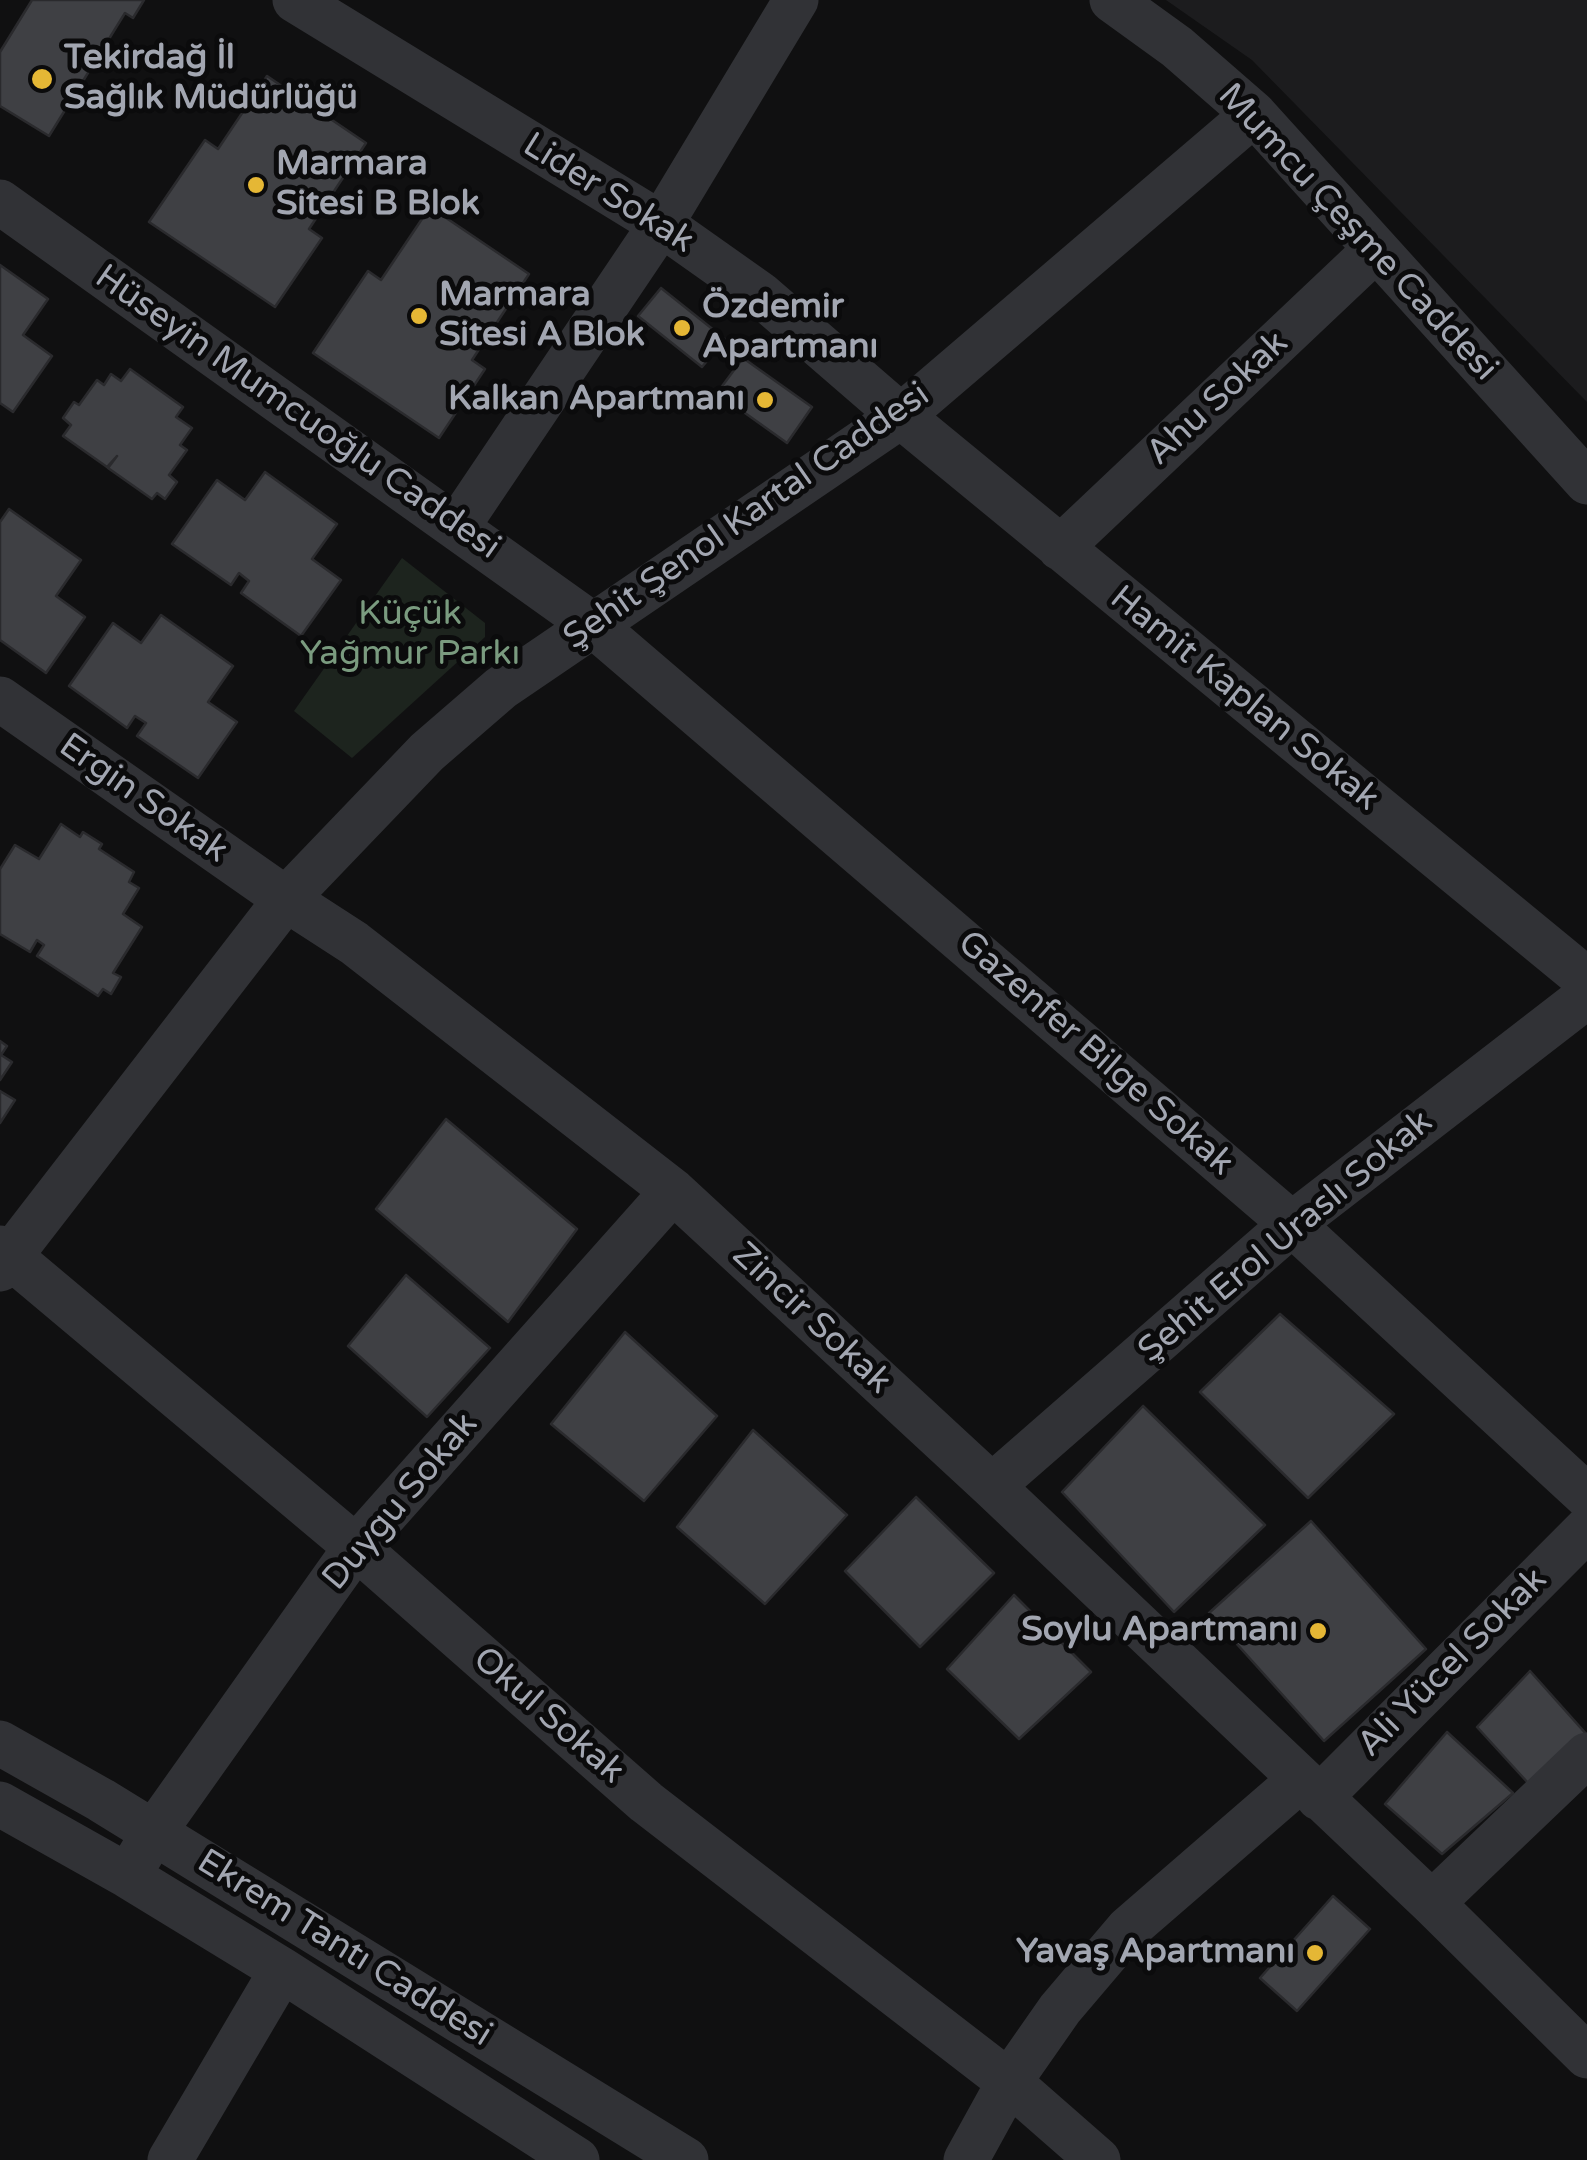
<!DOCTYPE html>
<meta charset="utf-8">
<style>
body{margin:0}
canvas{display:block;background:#101011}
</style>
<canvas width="1587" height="2160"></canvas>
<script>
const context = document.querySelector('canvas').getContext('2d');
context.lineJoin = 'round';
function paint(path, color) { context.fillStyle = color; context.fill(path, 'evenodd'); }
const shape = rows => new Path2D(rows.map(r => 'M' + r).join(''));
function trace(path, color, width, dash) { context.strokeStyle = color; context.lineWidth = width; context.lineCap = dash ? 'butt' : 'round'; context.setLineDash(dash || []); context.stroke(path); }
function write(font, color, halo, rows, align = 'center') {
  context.font = font + ' "Varela Round",sans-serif'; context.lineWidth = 10; context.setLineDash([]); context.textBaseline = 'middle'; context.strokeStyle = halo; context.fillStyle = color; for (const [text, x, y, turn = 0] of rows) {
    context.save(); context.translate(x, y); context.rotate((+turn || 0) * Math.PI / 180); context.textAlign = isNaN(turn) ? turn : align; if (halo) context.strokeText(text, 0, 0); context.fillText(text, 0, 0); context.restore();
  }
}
paint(shape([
 [1166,0,1587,0,1587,402,1252,60]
]), '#1c1c1e');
paint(shape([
 [402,558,485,623,485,637,352,758,294,711]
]), '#1d241e');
const building = shape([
 [32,0,144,0,133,18,125,13,49,136,0,106,0,52,32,0],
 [267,76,366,143,309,229,322,238,275,307,149,222,205,140,218,149,267,76],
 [430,207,529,274,472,360,485,369,439,438,313,353,368,271,381,280,430,207],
 [0,265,48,299,23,335,52,356,13,412,0,403,0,265],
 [661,288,725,339,702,367,638,316,661,288],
 [743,358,812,407,787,443,717,393,743,358],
 [130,369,183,407,176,417,192,428,180,445,187,450,169,475,177,482,165,499,157,493,152,499,108,468,117,456,107,467,63,436,71,425,63,418,74,402,79,405,97,380,104,385,111,374,121,381,130,369],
 [265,472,337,524,312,559,341,580,301,636,241,593,249,581,239,573,231,585,172,544,217,480,245,500,265,472],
 [9,509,81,560,56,596,85,617,46,673,0,640,0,522,9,509],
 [161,615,233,666,208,702,237,722,198,778,137,736,146,723,135,716,127,728,69,686,113,623,141,643,161,615],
 [61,824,80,837,83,832,102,844,99,849,134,872,129,882,139,888,123,914,142,927,113,973,121,977,111,994,103,989,98,996,37,956,44,945,37,940,30,952,0,934,0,869,15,845,39,859,61,824],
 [0,1041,7,1046,1,1055,12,1062,0,1080,0,1041],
 [0,1091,15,1100,0,1123,0,1091],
 [446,1119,577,1229,508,1322,376,1209,446,1119],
 [406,1275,490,1348,427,1417,348,1346,406,1275],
 [1280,1314,1394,1414,1308,1498,1200,1392,1280,1314],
 [625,1332,717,1416,644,1501,551,1424,625,1332],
 [1143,1406,1265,1525,1174,1612,1062,1492,1143,1406],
 [753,1430,847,1515,765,1604,677,1527,753,1430],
 [916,1497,994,1573,920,1647,845,1571,916,1497],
 [1311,1521,1426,1649,1324,1741,1209,1613,1311,1521],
 [1014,1595,1091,1672,1019,1739,947,1669,1014,1595],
 [1530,1671,1587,1735,1529,1784,1477,1727,1530,1671],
 [1447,1732,1513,1793,1442,1854,1385,1804,1447,1732],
 [1333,1896,1370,1929,1297,2011,1260,1978,1333,1896]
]);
paint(building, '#3f4044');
trace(building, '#2a2a2d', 2.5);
trace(shape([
 [295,0,661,224,760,294,901,416,1587,980],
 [1112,0,1177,47,1254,114,1587,482],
 [0,202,593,625,1292,1224,1587,1496],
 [457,527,661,224,796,0],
 [1060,548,1375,250],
 [0,699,286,899,354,943,673,1191,992,1486,1432,1903,1587,2056],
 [0,1248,356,1547,646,1802,1009,2082,1098,2160],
 [0,1269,286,899,427,752,501,688,901,416,1254,114],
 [992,1486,1292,1224,1587,996],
 [0,1743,101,1800,686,2160],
 [1319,1798,1587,1529],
 [0,1804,128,1876,282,1970,577,2160],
 [128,1876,154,1832,356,1547,673,1191],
 [1432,1903,1587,1755],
 [170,2160,282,1970],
 [966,2160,1009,2082,1060,2009,1128,1929,1300,1780]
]), '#313236', 45);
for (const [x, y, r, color] of [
 [42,79,12,"#e5b735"],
 [256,185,10,"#e5b735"],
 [419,316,10,"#e5b735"],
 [682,328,10,"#e5b735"],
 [765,400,10,"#e5b735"],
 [1318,1631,10,"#e5b735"],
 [1315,1953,10,"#e5b735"]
]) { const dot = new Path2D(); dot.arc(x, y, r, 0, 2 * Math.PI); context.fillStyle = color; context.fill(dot); trace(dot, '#0b0b0c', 4); }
write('bold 35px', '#a2a6b1', '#0b0b0c', [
 ["Tekirdağ İl",64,59],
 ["Sağlık Müdürlüğü",64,99],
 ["Marmara",276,165],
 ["Sitesi B Blok",276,205],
 ["Marmara",439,296],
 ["Sitesi A Blok",439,336],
 ["Özdemir",702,308],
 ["Apartmanı",702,348],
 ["Kalkan Apartmanı",745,400,"right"],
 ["Soylu Apartmanı",1298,1631,"right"],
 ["Yavaş Apartmanı",1295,1953,"right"]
], 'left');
write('35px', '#a2a6b1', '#0b0b0c', [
 ["Lider Sokak",608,194,32],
 ["Mumcu Çeşme Caddesi",1357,233,47],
 ["Ahu Sokak",1218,399,-43],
 ["Hüseyin Mumcuoğlu Caddesi",297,413,35],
 ["Şehit Şenol Kartal Caddesi",747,517,-35],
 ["Hamit Kaplan Sokak",1244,699,39],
 ["Ergin Sokak",143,799,35],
 ["Gazenfer Bilge Sokak",1095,1054,41],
 ["Şehit Erol Uraslı Sokak",1286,1237,-40],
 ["Zincir Sokak",811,1319,43],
 ["Duygu Sokak",401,1502,-50],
 ["Ali Yücel Sokak",1453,1663,-45],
 ["Okul Sokak",548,1716,41],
 ["Ekrem Tantı Caddesi",344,1949,32]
]);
write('35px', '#7a9b7f', '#0b0b0c', [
 ["Küçük",410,615],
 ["Yağmur Parkı",410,655]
]);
</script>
